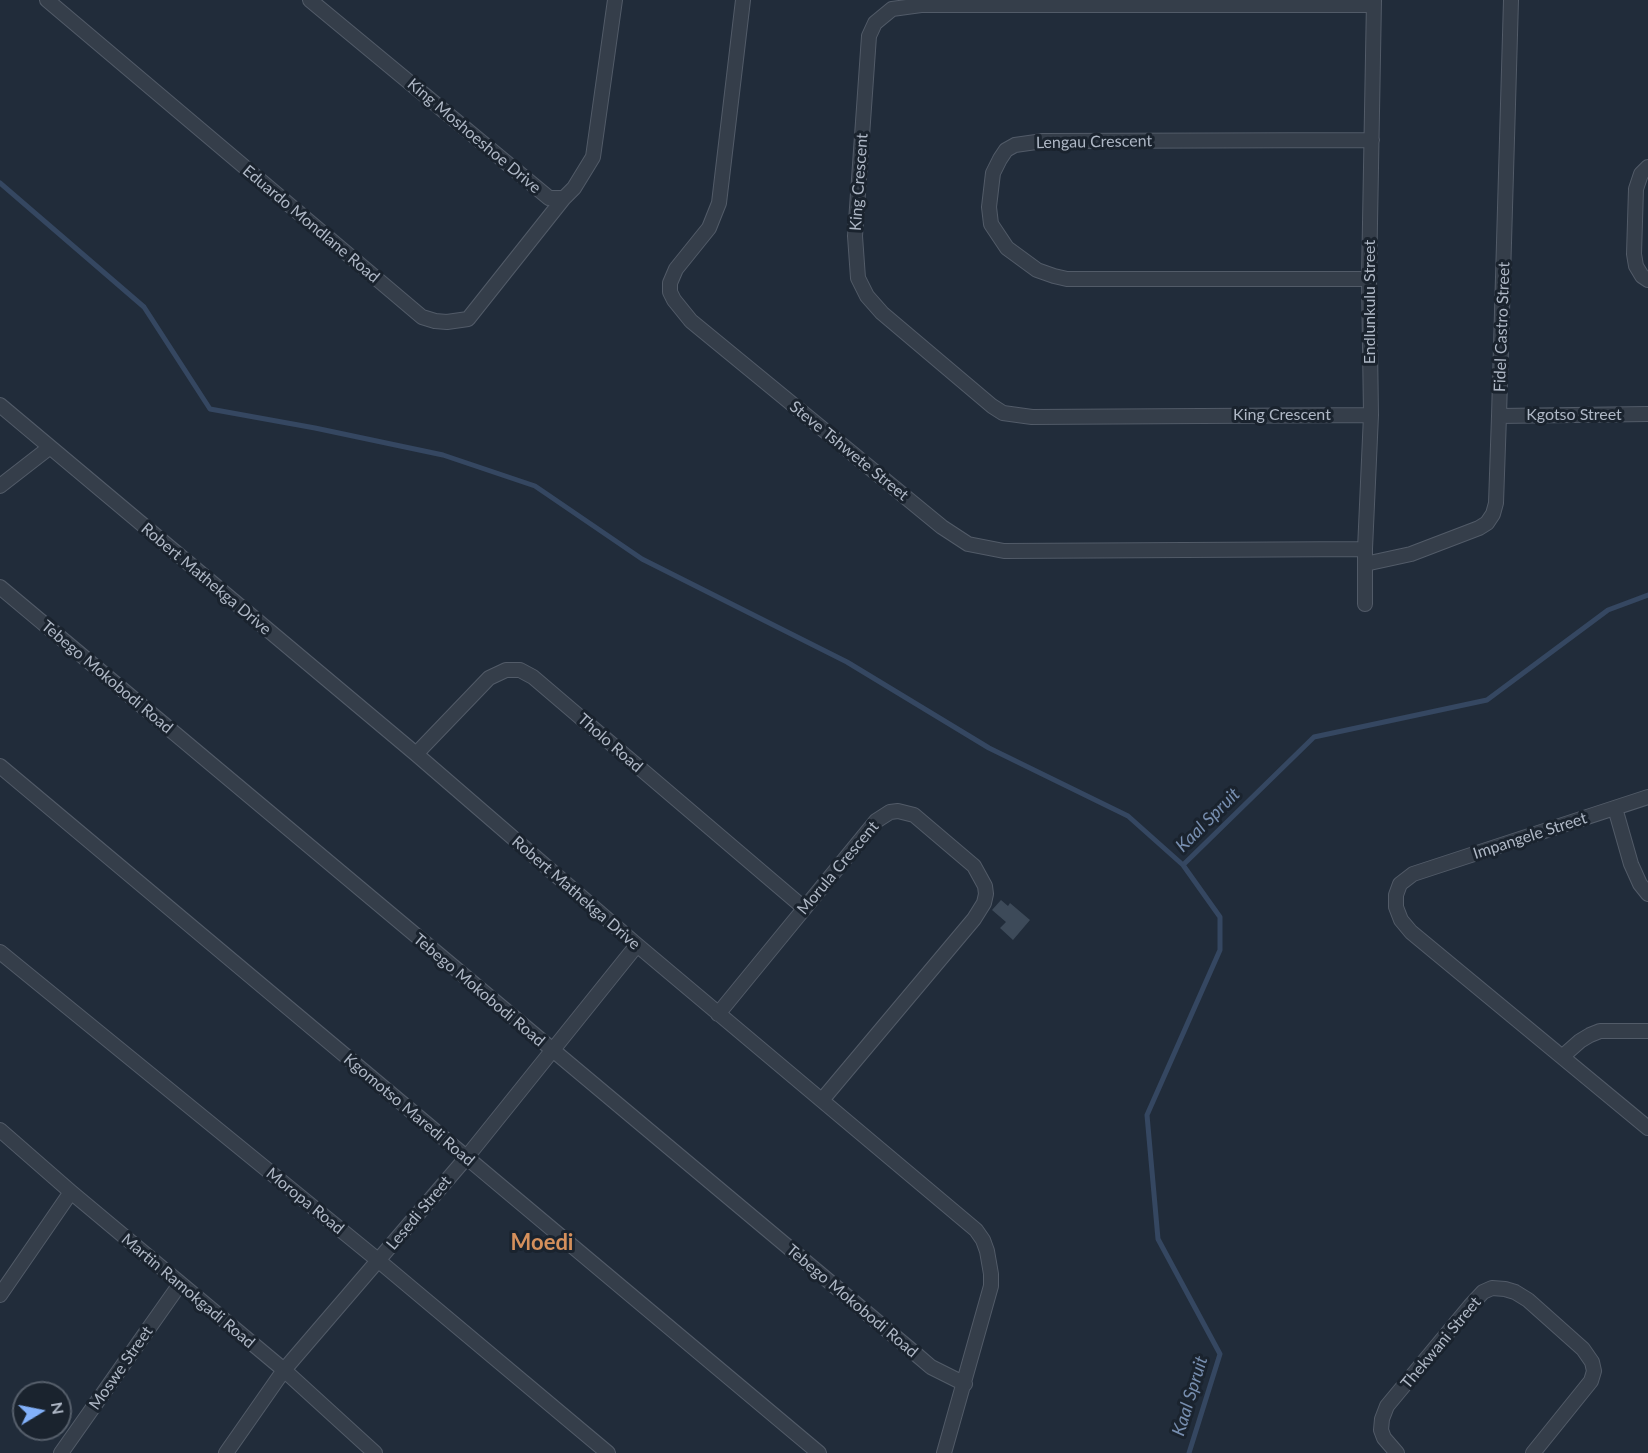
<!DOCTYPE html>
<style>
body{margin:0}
#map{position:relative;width:1648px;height:1453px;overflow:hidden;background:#212c3a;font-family:Lato,sans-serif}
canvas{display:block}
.north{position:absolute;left:12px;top:1381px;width:60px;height:60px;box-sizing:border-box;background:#1a232e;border:2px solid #565f6b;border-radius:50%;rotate:80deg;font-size:16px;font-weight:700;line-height:24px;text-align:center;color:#afb8c6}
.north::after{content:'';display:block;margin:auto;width:21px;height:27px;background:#82b0f9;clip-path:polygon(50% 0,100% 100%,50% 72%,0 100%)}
</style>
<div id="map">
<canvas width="1648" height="1453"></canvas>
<div class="north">N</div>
</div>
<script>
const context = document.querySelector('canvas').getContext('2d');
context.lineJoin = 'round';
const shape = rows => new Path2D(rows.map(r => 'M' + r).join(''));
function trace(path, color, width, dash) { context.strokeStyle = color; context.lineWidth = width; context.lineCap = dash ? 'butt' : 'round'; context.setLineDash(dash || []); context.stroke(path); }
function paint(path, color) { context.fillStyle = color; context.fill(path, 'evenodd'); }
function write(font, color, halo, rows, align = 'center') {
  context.font = font + ' Lato,sans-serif'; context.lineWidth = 6; context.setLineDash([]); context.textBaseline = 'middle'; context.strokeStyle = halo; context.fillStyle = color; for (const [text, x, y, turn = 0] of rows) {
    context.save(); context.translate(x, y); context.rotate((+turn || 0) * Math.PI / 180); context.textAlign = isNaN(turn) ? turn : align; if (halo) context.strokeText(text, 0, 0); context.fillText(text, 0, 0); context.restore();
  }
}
trace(shape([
 [0,183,144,307,210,409,315,428,443,455,535,486,642,559,847,662,989,748,1128,816,1183,865],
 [1189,1453,1220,1354,1158,1239,1147,1115,1220,950,1220,917,1183,865,1314,737,1487,700,1608,610,1648,595]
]), '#354761', 5);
paint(shape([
 [1001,900,1008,906,1010,903,1030,920,1013,940,1000,928,1006,922,992,910]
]), '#3d4a59');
const minor = shape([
 [47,0,422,317,435,321,447,322,468,319,564,198],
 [310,0,549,198,564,198,574,188,593,157,615,0],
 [743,0,719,203,709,228,676,269,670,283,670,292,674,300,691,321,942,527,968,544,1004,551,1365,549],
 [1648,167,1641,174,1636,189,1634,254,1636,266,1642,276,1648,280],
 [1369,279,1067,279,1054,276,1037,270,1007,248,991,224,989,207,993,173,1000,159,1006,150,1015,145,1043,141,1372,140],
 [0,405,416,754,637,945,976,1230,983,1240,987,1251,991,1274,991,1286,944,1453],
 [1371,415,1032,417,1003,413,992,406,882,313,867,296,858,278,855,236,869,36,875,23,892,9,921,5,1374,5],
 [1499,416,1648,414],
 [0,486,49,448],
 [1365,564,1411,554,1479,528,1487,523,1493,514,1496,503,1499,416,1511,0],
 [0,587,917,1355,931,1367,965,1384],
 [1365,604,1365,549,1371,415,1369,279,1374,0],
 [416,754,489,678,506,670,520,670,533,677,804,908],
 [0,766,819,1453],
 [1648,797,1413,874,1400,884,1396,895,1396,907,1401,920,1411,932,1648,1128],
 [1615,808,1631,864,1640,884,1648,894],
 [0,952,379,1261,608,1453],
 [718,1014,876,821,890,812,898,811,914,815,974,866,985,886,986,894,984,903,974,919,822,1100],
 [1563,1056,1580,1041,1590,1035,1600,1031,1648,1031],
 [0,1130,71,1192,284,1370,375,1453],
 [0,1295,71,1192],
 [61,1453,180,1284],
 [226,1453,284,1370,466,1158,637,945],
 [1397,1453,1384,1438,1381,1430,1382,1419,1387,1406,1470,1306,1483,1292,1492,1288,1505,1289,1515,1292,1528,1300,1583,1349,1592,1362,1594,1371,1591,1381,1533,1453]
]);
trace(minor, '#525b68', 16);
trace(minor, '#353e4a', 14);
write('16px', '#afb8c6', '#1a232e', [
 ["King Moshoeshoe Drive",474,136,40],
 ["Lengau Crescent",1094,142,-1],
 ["King Crescent",859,182,-86],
 ["Eduardo Mondlane Road",311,224,40],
 ["Endlunkulu Street",1370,302,-90],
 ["Fidel Castro Street",1502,327,-88],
 ["King Crescent",1282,415],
 ["Kgotso Street",1574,415],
 ["Steve Tshwete Street",849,451,39],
 ["Robert Mathekga Drive",206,579,40],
 ["Tebego Mokobodi Road",107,677,40],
 ["Tholo Road",610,743,41],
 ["Impangele Street",1530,836,-18],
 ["Morula Crescent",838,868,-50],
 ["Robert Mathekga Drive",576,893,41],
 ["Tebego Mokobodi Road",479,990,40],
 ["Kgomotso Maredi Road",409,1110,40],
 ["Moropa Road",305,1201,39],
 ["Lesedi Street",419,1213,-50],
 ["Martin Ramokgadi Road",188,1291,40],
 ["Tebego Mokobodi Road",852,1301,40],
 ["Thekwani Street",1441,1343,-50],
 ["Moswe Street",121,1368,-55]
]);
write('italic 18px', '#778eaf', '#1a232e', [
 ["Kaal Spruit",1208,820,-45],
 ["Kaal Spruit",1190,1396,-73]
]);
write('bold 22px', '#d5905c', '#1a232e', [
 ["Moedi",542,1243]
]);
</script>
